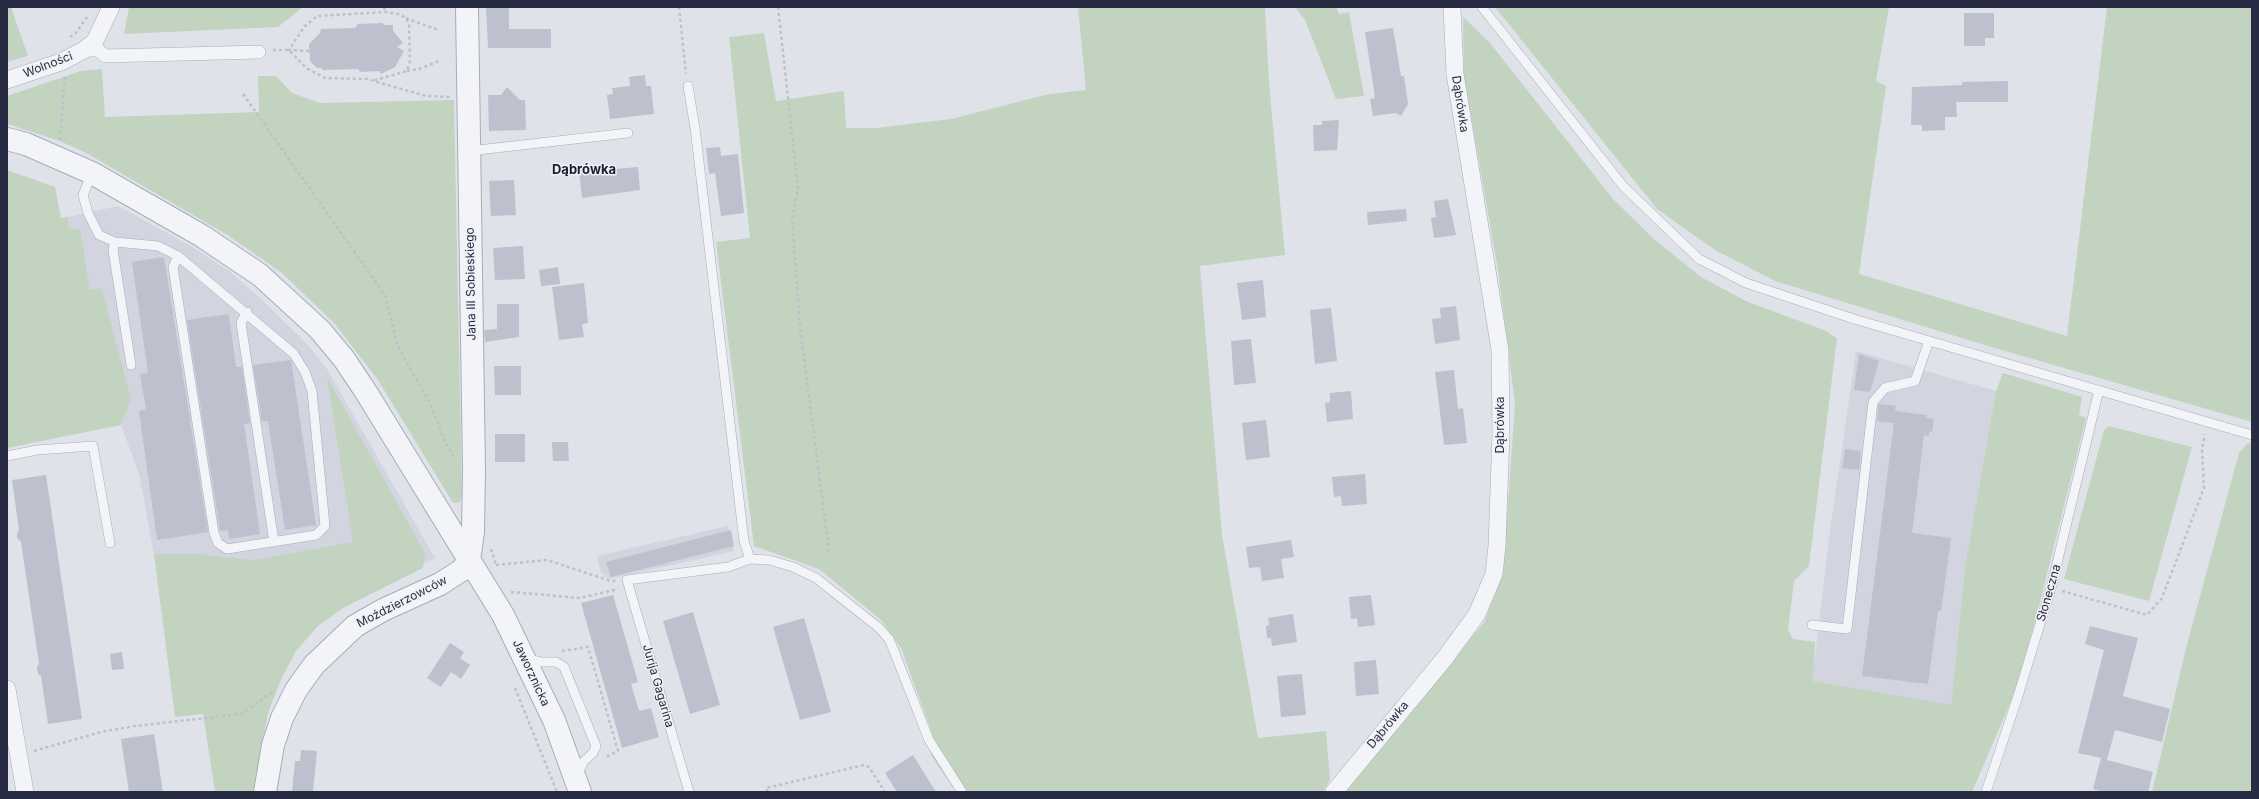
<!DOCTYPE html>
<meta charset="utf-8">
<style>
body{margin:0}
#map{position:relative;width:2259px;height:799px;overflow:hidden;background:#e0e2ea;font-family:Inter,sans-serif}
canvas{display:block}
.frame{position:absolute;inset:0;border:8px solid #272c42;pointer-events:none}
</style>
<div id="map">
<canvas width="2259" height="799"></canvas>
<div class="frame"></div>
</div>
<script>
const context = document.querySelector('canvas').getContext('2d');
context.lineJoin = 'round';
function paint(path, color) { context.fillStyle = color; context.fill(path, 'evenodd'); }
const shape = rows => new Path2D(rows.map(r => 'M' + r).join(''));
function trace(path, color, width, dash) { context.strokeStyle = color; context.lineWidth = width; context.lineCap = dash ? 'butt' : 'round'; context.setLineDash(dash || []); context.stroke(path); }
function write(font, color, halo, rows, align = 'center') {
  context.font = font + ' Inter,sans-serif'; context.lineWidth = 3; context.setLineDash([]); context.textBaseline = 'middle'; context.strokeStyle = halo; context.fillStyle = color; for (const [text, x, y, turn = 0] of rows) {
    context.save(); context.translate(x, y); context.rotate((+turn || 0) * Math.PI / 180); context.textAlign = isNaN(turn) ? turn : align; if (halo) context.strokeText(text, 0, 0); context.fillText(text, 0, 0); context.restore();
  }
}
paint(shape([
 [118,206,191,246,229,271,261,299,307,344,327,369,435,558,252,655,199,554,154,554,139,474,121,425,131,399,102,289,90,290,80,228,69,229,68,217],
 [1856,351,1996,391,1965,566,1951,706,1812,681,1830,531],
 [728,526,734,551,610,579,601,573,597,556]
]), '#d2d4df');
paint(shape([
 [7,7,11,7,28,56,7,62],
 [129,7,303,7,278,27,124,34],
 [1078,7,1265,7,1269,83,1285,255,1200,266,1222,535,1258,738,1326,731,1330,780,1323,792,956,792,931,755,932,733,901,648,881,620,819,569,754,546,716,242,750,238,729,37,764,33,776,101,844,91,846,128,876,128,951,119,1049,94,1086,90],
 [1295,7,1336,7,1339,14,1349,12,1364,96,1336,99,1305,20],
 [1495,7,1889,7,1876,81,1886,86,1859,274,2067,336,2107,7,2252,7,2252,422,1998,349,1775,281,1715,250,1657,209],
 [1463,17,1490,43,1613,199,1654,239,1701,277,1748,302,1824,330,1837,338,1809,566,1794,581,1788,630,1793,639,1815,642,1813,681,1951,705,1965,566,1996,391,2003,373,2082,397,2079,415,2086,418,2038,610,2015,692,1972,792,1344,792,1457,654,1484,623,1503,573,1515,404,1498,270,1464,75],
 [102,69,105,117,259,112,258,76,276,76,292,93,320,103,454,100,462,496,459,503,453,503,378,380,334,323,282,273,229,236,88,154,60,141,7,124,7,96,81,71],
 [7,170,55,187,61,218,68,217,69,229,80,228,90,290,102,288,131,399,121,425,7,448],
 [327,377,425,553,423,568,343,608,318,626,296,651,281,680,268,713,253,792,215,792,203,714,175,717,154,554,199,554,253,560,353,542],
 [2109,426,2192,447,2149,601,2064,579,2104,430],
 [2248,443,2252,444,2252,792,2152,792,2186,648,2239,453]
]), '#c2d4c0');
paint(shape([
 [486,7,509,7,509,29,551,29,551,48,488,48],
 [1964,13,1994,13,1994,38,1985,38,1985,46,1964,46],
 [382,23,385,25,393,25,393,31,403,43,397,47,404,51,395,67,381,74,380,71,360,72,358,69,322,70,322,68,317,68,310,61,309,44,320,33,321,29,355,28,358,24],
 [1393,28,1401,76,1404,76,1408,104,1401,116,1396,113,1373,116,1370,99,1375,98,1365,32],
 [645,75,646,86,651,86,654,114,610,119,607,95,613,94,612,88,630,86,629,77],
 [2008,81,2008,102,1956,102,1957,117,1945,117,1945,130,1922,131,1922,125,1911,125,1912,87,1962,85,1962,82],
 [507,87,520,100,525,100,526,130,489,131,488,95,501,95],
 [1339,120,1337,150,1314,151,1313,125,1322,125,1322,121],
 [720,147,721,156,738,154,744,213,721,216,715,173,709,174,706,148],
 [638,167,640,190,582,198,579,172],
 [514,180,516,215,491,216,489,181],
 [1448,199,1456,235,1434,238,1431,218,1436,217,1434,201],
 [1406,209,1407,221,1368,225,1367,212],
 [523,246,525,279,495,280,493,248],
 [164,257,208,532,157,540,139,411,146,409,140,374,148,373,132,262],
 [558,267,560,284,541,286,539,270],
 [1263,280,1266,317,1242,320,1237,283],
 [584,283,588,323,582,324,584,337,559,340,552,287],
 [497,304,519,304,519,337,485,342,484,330,497,329],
 [1456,306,1460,340,1435,344,1432,319,1441,318,1440,308],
 [1331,308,1337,361,1315,364,1310,310],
 [229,314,236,367,242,367,250,423,244,424,260,534,229,539,228,530,220,531,187,320],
 [1251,339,1256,383,1234,385,1231,341],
 [1859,354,1879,361,1870,392,1854,390],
 [291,360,316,525,285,530,268,421,262,421,253,365],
 [494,366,521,366,521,395,495,395],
 [1454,370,1458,409,1463,408,1467,443,1444,445,1435,372],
 [1351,391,1353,419,1327,422,1325,403,1330,402,1330,393],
 [1879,404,1896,406,1895,411,1927,415,1926,418,1934,419,1932,432,1929,432,1929,436,1924,435,1912,533,1951,538,1941,611,1938,611,1928,684,1862,676,1894,423,1877,421],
 [1266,420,1270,457,1246,460,1242,423],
 [495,434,525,434,525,462,495,462],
 [552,442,568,442,569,461,553,461],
 [1845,449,1861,451,1859,470,1842,468],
 [1365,474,1367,504,1342,506,1341,496,1334,497,1332,477],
 [46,475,82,719,48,724,41,676,38,674,37,667,39,664,21,542,17,538,17,533,19,530,12,480],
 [731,530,734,546,611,577,606,562],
 [1291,540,1294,557,1281,559,1284,578,1262,581,1260,567,1249,568,1246,547],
 [613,595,638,682,631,684,639,711,651,708,659,737,622,748,581,603],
 [1371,595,1375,625,1358,627,1357,618,1351,619,1349,597],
 [693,612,720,705,690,714,663,621],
 [1293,614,1297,642,1272,646,1271,638,1267,638,1266,626,1269,625,1268,618],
 [804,618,831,712,800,720,773,627],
 [2090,626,2138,638,2123,696,2170,709,2162,742,2115,730,2107,760,2153,772,2148,792,2104,792,2093,789,2101,758,2078,753,2104,650,2085,644],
 [450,643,464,652,460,658,470,665,461,679,451,672,441,687,427,678],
 [122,652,124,669,112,670,110,654],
 [1376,660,1379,694,1356,696,1354,662],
 [1302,674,1306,715,1281,717,1277,676],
 [154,734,163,792,129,792,121,739],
 [301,750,317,751,313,792,292,792,295,761,300,761],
 [913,755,936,792,897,792,885,773]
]), '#bdc0cd');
const service = shape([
 [1482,7,1623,186,1699,259,1746,283,1854,319,2252,435],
 [688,86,695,128,744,541,750,559],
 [469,151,628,133],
 [92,173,83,195,88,213,99,235,115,242,158,246,178,256,294,354,305,372,312,391,325,526,316,535,227,549,218,543,214,533,173,267,178,256],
 [115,242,113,250,131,365],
 [247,312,241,323,274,542],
 [7,456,37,450,93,446,110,543],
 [1812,625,1847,629,1873,402,1885,388,1915,381,1929,341],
 [527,659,542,662,556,662,564,667,596,746,593,753,584,761,577,775],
 [689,792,627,580,728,567,750,559,769,560,793,567,816,578,878,627,889,639,894,651,929,740,962,792],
 [1986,792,2018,696,2051,588,2099,390]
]);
const pedestrian = shape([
 [84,50,98,50,105,56,259,52]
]);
const minor = shape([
 [7,80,61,62,84,50,95,41,111,7],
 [7,689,25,792],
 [1334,792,1445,658,1477,614,1494,574,1497,546,1501,433,1500,350,1455,74,1452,7]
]);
const tertiary = shape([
 [7,139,26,144,92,173,202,236,260,275,320,330,344,359,366,392,503,615,554,720,580,792],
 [265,792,273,745,282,718,296,690,314,665,355,626,383,610,440,584,462,570,469,560,473,532,474,470,467,7]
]);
trace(service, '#a8abb8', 10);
trace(pedestrian, '#a8abb8', 14);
trace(minor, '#a8abb8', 18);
trace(tertiary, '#a8abb8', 24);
trace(shape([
 [384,7,385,12],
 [679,7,686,74],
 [778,7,798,189,792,219,800,327,829,551],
 [406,18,438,30],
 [70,37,75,34,87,17],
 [273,50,289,50,306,68,325,78,367,79,426,96,450,97],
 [309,51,289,50,304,27,317,16,385,12,398,14,406,18,409,24,410,61,407,71,372,81],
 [407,71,419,69,439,61],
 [243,94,385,295,398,347,430,403,445,442,454,457],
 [60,140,65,77],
 [491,549,496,565],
 [496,565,547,560,611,581,616,581],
 [2062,591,2147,615,2162,598,2204,488,2202,449,2205,434],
 [511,592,580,598,618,589],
 [562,651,588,647,618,751,604,758],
 [515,688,557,792],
 [34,751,101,732,135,726,241,714,274,691],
 [768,792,766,788,864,765,869,767,885,792]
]), '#bec0c9', 2.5, [3, 3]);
trace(service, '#f3f4f8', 9);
trace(pedestrian, '#f3f4f8', 13);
trace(minor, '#f3f4f8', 17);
trace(tertiary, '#f3f4f8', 22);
write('12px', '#272c42', '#f0f1f7', [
 ["Wolności",48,65,-21],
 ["Dąbrówka",1460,104,81],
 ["Jana III Sobieskiego",471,284,-91],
 ["Dąbrówka",1500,425,-90],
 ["Słoneczna",2049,593,-74],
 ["Moździerzowców",402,602,-27],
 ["Jaworznicka",531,673,65],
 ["Jurija Gagarina",658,686,74],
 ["Dąbrówka",1388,725,-50]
]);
write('bold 13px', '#1a1e33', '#f0f1f7', [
 ["Dąbrówka",584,170]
]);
</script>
